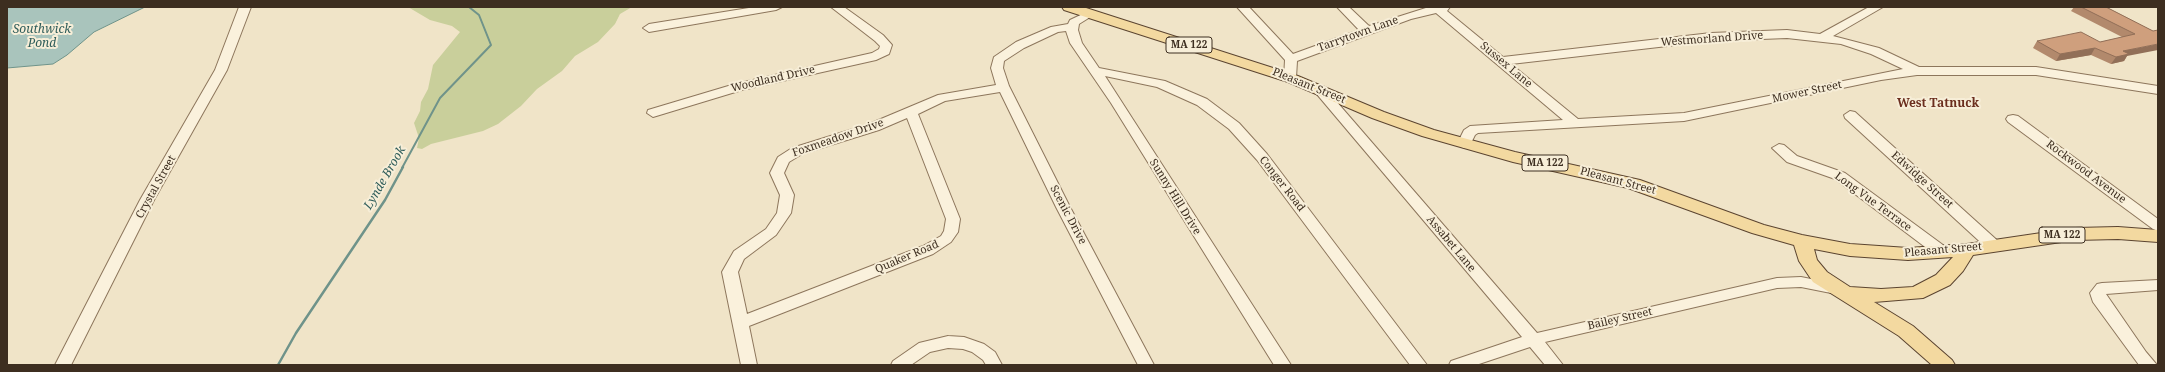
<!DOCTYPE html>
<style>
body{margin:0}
#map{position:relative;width:2165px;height:372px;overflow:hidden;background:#f0e4c8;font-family:"Noto Serif",serif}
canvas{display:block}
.frame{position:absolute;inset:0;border:8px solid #3d2e20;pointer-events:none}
</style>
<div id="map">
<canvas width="2165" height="372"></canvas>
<div class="frame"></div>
</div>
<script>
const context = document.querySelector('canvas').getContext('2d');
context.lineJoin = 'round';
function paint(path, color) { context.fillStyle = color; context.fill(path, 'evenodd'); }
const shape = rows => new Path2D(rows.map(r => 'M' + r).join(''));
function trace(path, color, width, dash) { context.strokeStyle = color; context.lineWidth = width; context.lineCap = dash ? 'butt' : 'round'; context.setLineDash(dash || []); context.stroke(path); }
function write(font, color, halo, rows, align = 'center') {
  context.font = font + ' "Noto Serif",serif'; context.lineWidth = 4; context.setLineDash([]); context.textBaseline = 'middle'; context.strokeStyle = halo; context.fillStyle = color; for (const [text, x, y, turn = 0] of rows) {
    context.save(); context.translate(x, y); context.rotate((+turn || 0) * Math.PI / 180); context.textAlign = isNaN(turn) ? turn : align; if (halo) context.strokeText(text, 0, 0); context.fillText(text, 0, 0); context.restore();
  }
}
paint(shape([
 [408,7,632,7,620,14,615,24,598,42,575,56,562,71,537,89,521,106,498,124,483,131,431,144,422,149,417,148,419,138,414,123,420,111,421,102,428,89,433,65,460,32,452,26,430,20]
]), '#c9cf9b');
const water = shape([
 [7,7,145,7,94,32,67,55,53,64,7,68,7,7]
]);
paint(water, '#a9c4bc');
trace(water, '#6f938a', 1);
trace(shape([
 [402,168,440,98,491,45,479,15,469,7]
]), '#6f938a', 2);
trace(shape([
 [278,365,296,333,385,200,403,167]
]), '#6f938a', 2.5);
const minor = shape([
 [239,7,251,7,227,70,154,200,71,365,55,365,140,200,215,70,239,7],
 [755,7,782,7,776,10,649,32,643,28,649,24,755,7],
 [831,7,844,7,883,35,892,45,889,54,876,60,742,90,653,117,647,113,648,110,735,84,872,53,879,49,880,46,875,41,831,7],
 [1237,7,1249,7,1293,54,1359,30,1337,7,1349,7,1369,26,1429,7,1450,7,1447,11,1503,57,1711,33,1787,30,1820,34,1869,7,1883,7,1833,36,1879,48,1919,67,2036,67,2158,86,2158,94,2036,75,1917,75,1881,80,1684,121,1478,133,1475,135,1469,147,1464,148,1457,144,1464,130,1470,126,1563,120,1436,13,1411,19,1297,61,1296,78,1290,82,1284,78,1285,60,1237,7],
 [1787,38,1841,44,1871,54,1903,69,1684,113,1578,119,1511,64,1711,41,1787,38],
 [1089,11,1095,14,1079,24,1078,30,1082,43,1099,68,1165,81,1207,99,1239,123,1267,154,1427,365,1410,365,1257,160,1229,129,1197,105,1157,87,1105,76,1291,365,1274,365,1111,103,1070,43,1066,31,1058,32,1024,48,1004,61,1003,68,1009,86,1070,207,1154,365,1138,365,1056,207,1000,92,945,101,918,114,960,219,958,232,951,242,933,254,749,326,757,365,741,365,722,272,734,251,766,229,777,213,780,195,770,173,778,157,792,148,869,124,938,95,996,85,991,68,994,57,1016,42,1051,27,1068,24,1070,20,1089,11],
 [907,118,946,219,944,231,941,236,923,246,747,314,738,272,744,259,776,235,791,213,794,195,784,173,789,162,802,154,879,130,907,118],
 [1319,85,1323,86,1537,333,1777,278,1801,277,1841,285,1844,289,1841,293,1836,294,1801,287,1777,288,1545,342,1563,365,1545,365,1530,347,1476,365,1449,365,1451,361,1522,337,1315,92,1313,89,1319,85],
 [1850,111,1855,112,1999,242,2001,246,1999,250,1989,250,1845,118,1844,115,1850,111],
 [2013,115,2018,116,2158,219,2158,231,2153,229,2008,122,2006,119,2008,116,2013,115],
 [1779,144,1784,145,1797,156,1845,173,1947,248,1949,252,1947,256,1937,256,1835,179,1787,162,1772,148,1779,144],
 [2158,280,2158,290,2106,294,2146,352,2157,365,2139,365,2093,302,2090,293,2097,284,2102,283,2158,280],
 [948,336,964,337,984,344,995,352,1002,365,986,365,983,360,972,352,963,349,948,348,930,352,911,365,891,365,893,361,919,343,948,336]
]);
const major = shape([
 [1062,7,1083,7,1298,76,1384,112,1434,130,1515,152,1640,180,1764,225,1802,235,1850,244,1908,248,1967,244,2075,228,2118,227,2158,230,2158,242,2118,239,2075,240,1973,255,1963,271,1950,285,1923,298,1874,302,1913,326,1952,360,1955,365,1932,365,1899,336,1813,282,1799,261,1794,245,1752,233,1628,188,1513,162,1422,136,1372,118,1288,82,1064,10,1062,7],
 [1814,249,1850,256,1908,260,1953,257,1936,275,1913,287,1881,289,1850,287,1827,272,1817,260,1814,249]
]);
trace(minor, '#8d765c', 2);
trace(major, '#5b4430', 2);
paint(minor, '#faf1dc');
paint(major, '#f3d9a0');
paint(shape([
 [2074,7,2106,7,2153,31,2127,56,2124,61,2111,64,2091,55,2056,61,2033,48,2037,41,2100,42,2122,37,2071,11]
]), '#b2896c');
paint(shape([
 [2158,44,2158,50,2127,56,2124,61,2111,64,2116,57,2123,51],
 [2095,48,2091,55,2056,61,2060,54]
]), '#916f58');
const building = shape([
 [2081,7,2106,7,2153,31,2158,30,2158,44,2123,51,2129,54,2116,57,2095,48,2060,54,2037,41,2081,32,2100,42,2135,34,2081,7]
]);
paint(building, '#cf9f7d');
trace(building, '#916f58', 1);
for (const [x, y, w] of [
 [1189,45,46],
 [1545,163,46],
 [2062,235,46]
]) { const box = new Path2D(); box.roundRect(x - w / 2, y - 8, w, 16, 3); context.fillStyle = '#f7eed8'; context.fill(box); trace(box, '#3d2e20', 1); }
write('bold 10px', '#3d2e20', null, [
 ["MA 122",1189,45],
 ["MA 122",1545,163],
 ["MA 122",2062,235]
]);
write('11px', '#3d2e20', '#f7eed8', [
 ["Tarrytown Lane",1358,34,-20],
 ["Westmorland Drive",1712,39,-4],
 ["Sussex Lane",1506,65,40],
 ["Woodland Drive",773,79,-13],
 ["Pleasant Street",1309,86,22],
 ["Mower Street",1807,92,-12],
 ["Foxmeadow Drive",838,138,-19],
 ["Rockwood Avenue",2086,172,37],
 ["Edwidge Street",1922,180,42],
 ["Pleasant Street",1618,181,15],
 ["Conger Road",1282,184,52],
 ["Crystal Street",156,187,-61],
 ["Sunny Hill Drive",1175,197,58],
 ["Long Vue Terrace",1873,202,36],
 ["Scenic Drive",1068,215,62],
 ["Assabet Lane",1451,244,50],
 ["Pleasant Street",1943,250,-5],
 ["Quaker Road",907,257,-23],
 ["Bailey Street",1620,319,-13]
]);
write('italic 12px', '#2f5d5a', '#f7eed8', [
 ["Southwick",42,30],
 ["Pond",42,44],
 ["Lynde Brook",385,178,-60]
]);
write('bold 12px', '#6b2e1e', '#f7eed8', [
 ["West Tatnuck",1938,104]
]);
</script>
